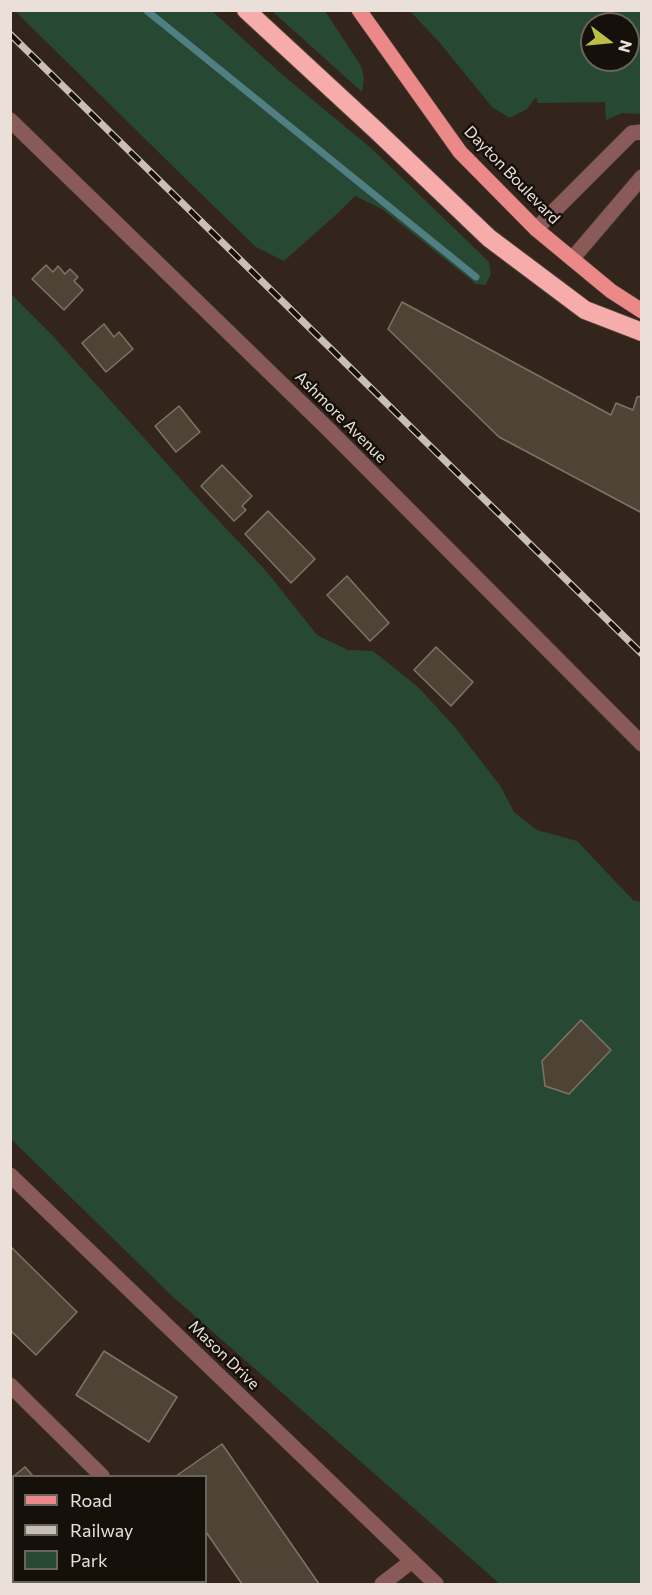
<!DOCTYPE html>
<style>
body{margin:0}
#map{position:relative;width:652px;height:1595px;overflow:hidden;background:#33251b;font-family:Commissioner,sans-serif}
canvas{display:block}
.frame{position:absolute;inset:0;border:12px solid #eae0d9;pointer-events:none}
.legend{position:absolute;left:12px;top:1475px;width:195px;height:108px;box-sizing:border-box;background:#16100b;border:2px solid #6b635d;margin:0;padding:8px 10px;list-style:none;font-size:18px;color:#eae0d9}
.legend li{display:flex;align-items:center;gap:12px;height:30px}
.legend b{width:30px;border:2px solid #6b635d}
.north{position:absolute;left:580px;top:12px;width:60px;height:60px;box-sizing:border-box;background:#16100b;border:2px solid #6b635d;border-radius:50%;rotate:106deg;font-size:16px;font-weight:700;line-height:24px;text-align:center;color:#eae0d9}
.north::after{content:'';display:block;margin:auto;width:21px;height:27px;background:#bbc045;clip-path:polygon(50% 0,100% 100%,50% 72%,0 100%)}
</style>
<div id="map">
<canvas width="652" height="1595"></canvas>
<div class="frame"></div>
<ul class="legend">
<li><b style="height:8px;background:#eb8888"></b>Road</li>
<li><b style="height:8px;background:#cabfb8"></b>Railway</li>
<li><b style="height:16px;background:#274934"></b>Park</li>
</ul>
<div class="north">N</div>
</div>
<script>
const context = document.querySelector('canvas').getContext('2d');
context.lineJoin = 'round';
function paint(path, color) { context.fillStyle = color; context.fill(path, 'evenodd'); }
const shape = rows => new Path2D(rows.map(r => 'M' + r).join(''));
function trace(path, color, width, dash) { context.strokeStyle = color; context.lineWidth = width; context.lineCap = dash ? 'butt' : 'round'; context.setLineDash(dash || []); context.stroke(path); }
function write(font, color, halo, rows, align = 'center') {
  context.font = font + ' Commissioner,sans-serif'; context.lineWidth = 5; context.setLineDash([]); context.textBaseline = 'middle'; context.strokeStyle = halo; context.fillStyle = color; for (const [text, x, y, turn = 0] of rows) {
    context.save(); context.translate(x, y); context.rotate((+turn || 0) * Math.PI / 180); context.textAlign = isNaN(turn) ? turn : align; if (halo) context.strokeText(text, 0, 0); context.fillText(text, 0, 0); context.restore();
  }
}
paint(shape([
 [15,11,212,11,285,77,371,148,489,262,491,274,485,285,476,284,382,209,355,196,340,211,284,261,256,247,193,186],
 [272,11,325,11,361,66,364,78,362,92],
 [410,11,641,11,641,114,622,113,606,120,605,102,538,103,536,97,527,109,510,118,492,107,440,43],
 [592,24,628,24,628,60,592,60],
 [10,293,53,336,202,503,267,572,317,635,348,650,373,651,418,687,454,726,501,787,514,812,537,830,577,841,633,900,641,902,641,1584,500,1584,172,1296,11,1139]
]), '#274934');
trace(shape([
 [146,10,476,277]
]), '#4f7f82', 7);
const building = shape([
 [46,265,53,272,58,266,65,274,70,269,78,277,74,281,83,290,64,310,32,279,46,265],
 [402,302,611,415,616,403,633,410,637,397,642,396,642,513,499,437,388,329,402,302],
 [104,324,114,337,119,332,133,349,106,372,82,343,104,324],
 [179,406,200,432,176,452,155,426,179,406],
 [222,465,252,496,242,506,246,510,234,521,201,486,222,465],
 [268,511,315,559,291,583,245,534,268,511],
 [347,576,389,623,370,641,327,595,347,576],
 [436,647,473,682,451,706,414,670,436,647],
 [581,1020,611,1050,569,1094,545,1086,542,1061,581,1020],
 [10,1246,77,1312,36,1355,10,1330,10,1246],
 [104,1351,177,1397,149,1442,76,1395,104,1351],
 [222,1444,319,1584,242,1584,206,1532,206,1476,176,1476,222,1444],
 [25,1467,33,1476,14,1476,14,1544,10,1540,10,1479,25,1467],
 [46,1582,124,1582,127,1584,49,1584,46,1582]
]);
paint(building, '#4e4435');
trace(building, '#7f7464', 1.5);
const minor = shape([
 [10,120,326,427,642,744],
 [536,229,632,133,642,132],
 [572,259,642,177],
 [10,1175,436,1584],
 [10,1385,102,1476],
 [184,1582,186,1584],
 [382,1584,412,1561]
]);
const major = shape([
 [359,10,460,152,536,229,611,291,642,311]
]);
const highway = shape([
 [246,10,378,132,489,238,585,310,642,332]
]);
trace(minor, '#504339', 16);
trace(major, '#504339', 16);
trace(highway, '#504339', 20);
trace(minor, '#8a5a59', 15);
trace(major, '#eb8888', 15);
trace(highway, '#f5acaa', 18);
const rail = shape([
 [10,34,642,654]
]);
trace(rail, '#cabfb8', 7);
trace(rail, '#16100b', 4.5, [14]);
write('16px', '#eae0d9', '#16100b', [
 ["Dayton Boulevard",512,175,46],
 ["Ashmore Avenue",341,417,45],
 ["Mason Drive",224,1355,44]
]);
</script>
